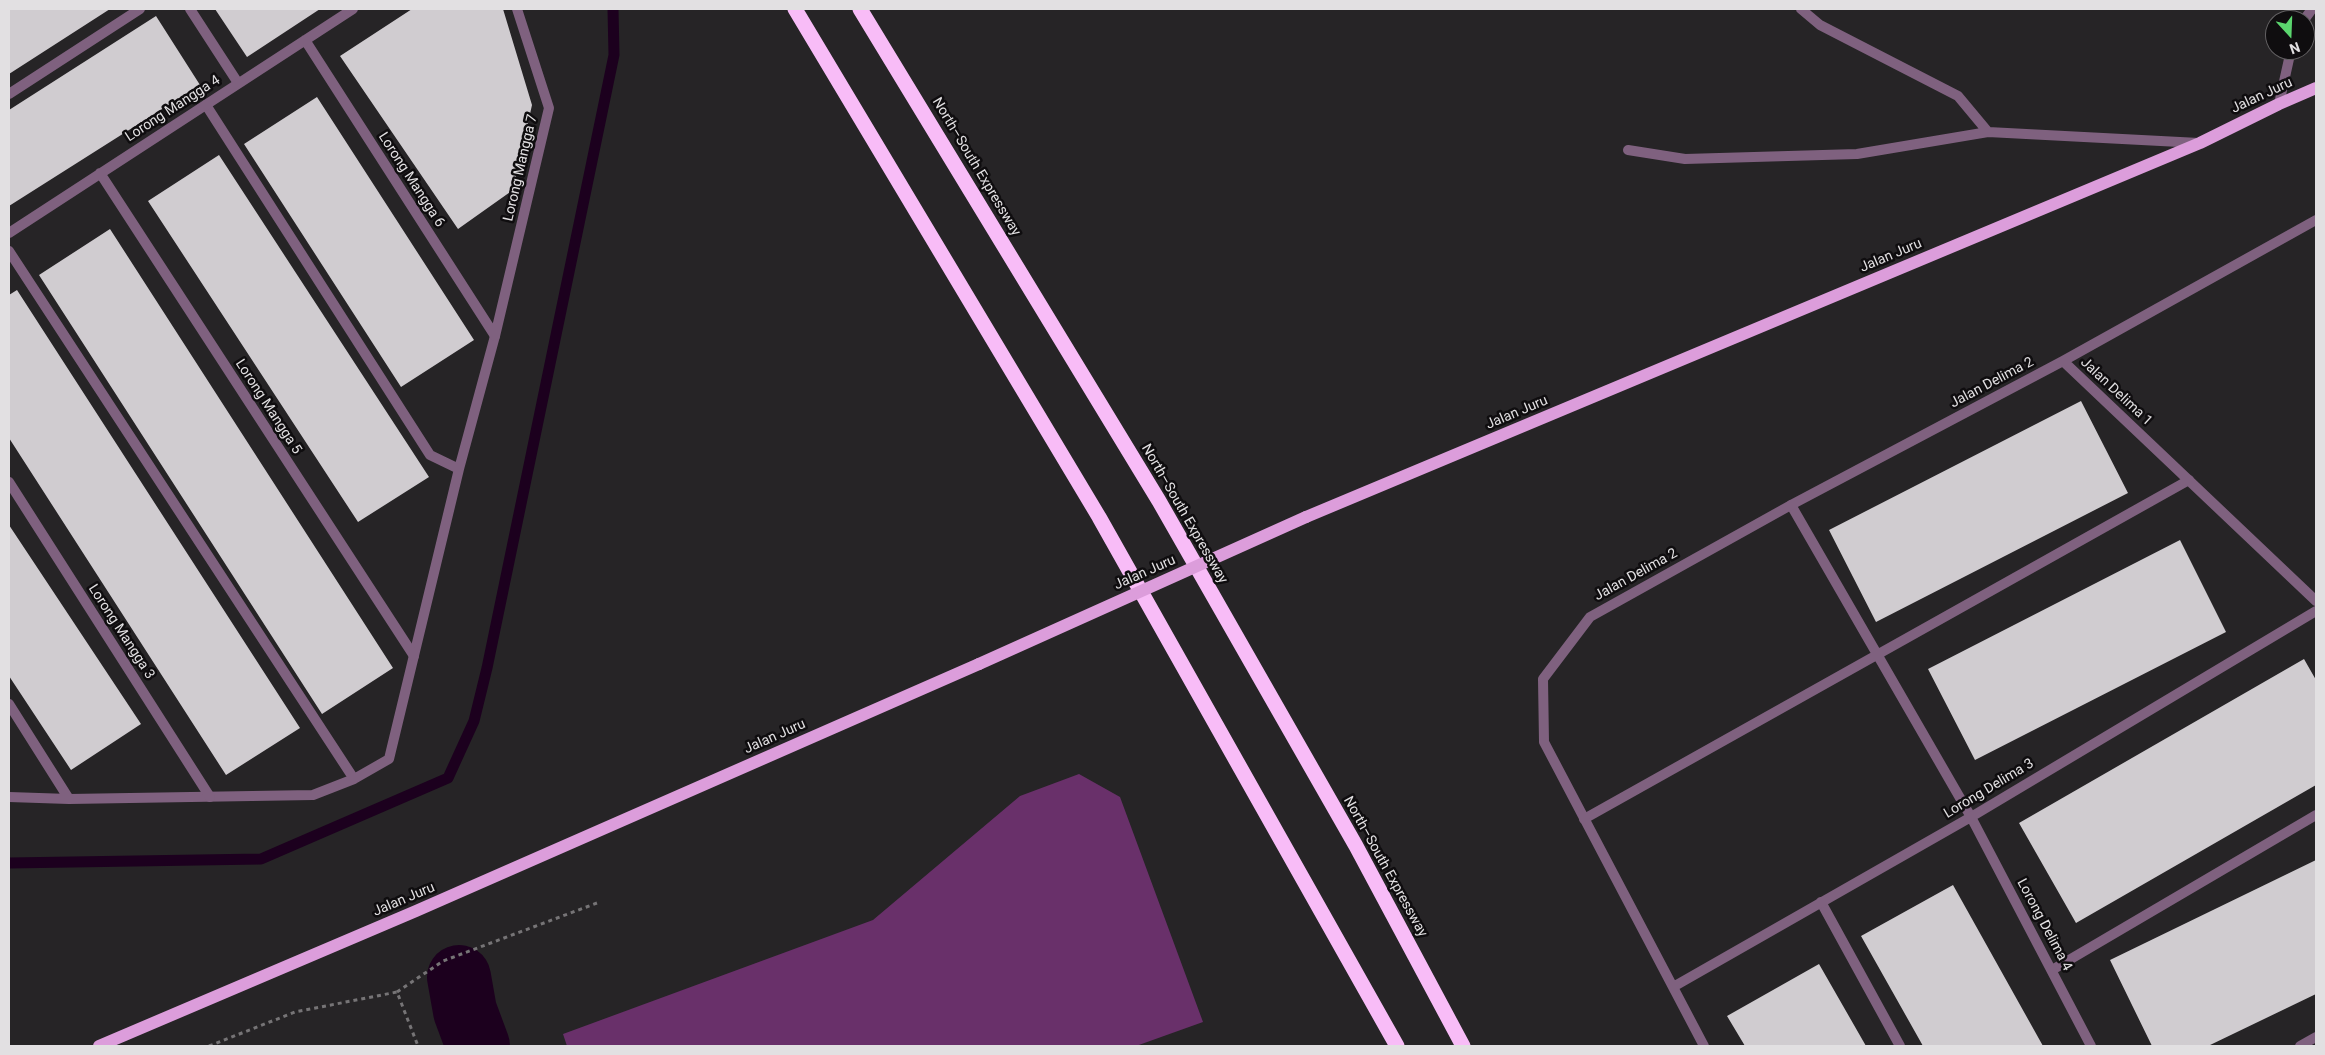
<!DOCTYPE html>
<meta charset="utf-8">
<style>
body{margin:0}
#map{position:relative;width:2325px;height:1055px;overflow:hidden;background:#262426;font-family:Roboto,sans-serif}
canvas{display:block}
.frame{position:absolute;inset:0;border:10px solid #e2e0e2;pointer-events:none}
.north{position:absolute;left:2265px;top:10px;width:50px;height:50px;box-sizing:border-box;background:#0f0d0f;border:1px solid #636163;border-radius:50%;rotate:160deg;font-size:14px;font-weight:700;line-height:20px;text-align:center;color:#e2e0e2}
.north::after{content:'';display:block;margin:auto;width:18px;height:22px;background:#5bd56e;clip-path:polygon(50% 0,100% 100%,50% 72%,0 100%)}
</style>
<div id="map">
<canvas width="2325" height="1055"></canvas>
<div class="frame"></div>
<div class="north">N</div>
</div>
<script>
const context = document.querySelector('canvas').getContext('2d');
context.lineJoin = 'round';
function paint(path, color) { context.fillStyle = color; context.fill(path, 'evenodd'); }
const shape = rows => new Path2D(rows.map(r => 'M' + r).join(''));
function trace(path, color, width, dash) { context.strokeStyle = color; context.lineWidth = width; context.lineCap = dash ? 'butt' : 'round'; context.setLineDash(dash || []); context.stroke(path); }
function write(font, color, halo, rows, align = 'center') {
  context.font = font + ' Roboto,sans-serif'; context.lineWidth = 5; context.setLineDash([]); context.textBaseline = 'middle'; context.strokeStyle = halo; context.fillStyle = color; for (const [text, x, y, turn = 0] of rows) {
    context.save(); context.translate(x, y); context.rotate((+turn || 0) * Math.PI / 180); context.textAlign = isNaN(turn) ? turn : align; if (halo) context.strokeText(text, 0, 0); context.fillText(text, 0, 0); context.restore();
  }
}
paint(shape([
 [1079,774,1120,797,1203,1022,1136,1046,567,1046,563,1034,873,920,1020,796]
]), '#69306a');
trace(shape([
 [9,863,261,859,448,778,474,721,487,668,614,55,613,9]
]), '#1c001e', 11);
trace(shape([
 [459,977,465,1011,478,1046]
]), '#1c001e', 64);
paint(shape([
 [9,9,110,9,9,74],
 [215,9,320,9,247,57],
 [412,9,503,9,532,105,513,190,458,229,340,56],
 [156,16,200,85,9,206,9,110],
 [317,97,474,340,401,387,244,144],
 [219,155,429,477,358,522,148,201],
 [110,229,393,668,322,714,39,275],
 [17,290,300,728,226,775,9,438,9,295],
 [2081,401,2128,493,1876,622,1829,530],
 [9,525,141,724,71,770,9,676],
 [2180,540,2226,632,1975,760,1928,669],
 [2304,659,2316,680,2316,785,2076,923,2019,823],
 [2316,860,2316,994,2208,1046,2152,1046,2110,960],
 [1953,885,2043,1046,1923,1046,1861,936],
 [1819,964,1866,1046,1745,1046,1727,1016]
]), '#d0ccd0');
trace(shape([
 [397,992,443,961,597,903],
 [209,1046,295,1012,397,992,418,1046]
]), '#767476', 3, [4, 4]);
trace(shape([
 [190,9,238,83],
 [1801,9,1820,25,1958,96,1988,132],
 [9,94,140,9],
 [206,105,430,455,459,469],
 [1628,150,1685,159,1857,154,1988,132,2199,143],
 [9,251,354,779],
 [1791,505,1971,817],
 [9,704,69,799],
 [9,797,69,799,313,795,354,779,389,759,459,469,495,336],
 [1584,819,2189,480],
 [1821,902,1900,1046],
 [2052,970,2316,815]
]), '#7f617f', 10);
trace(shape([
 [2304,20,2312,9],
 [305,40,495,336],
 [2279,104,2291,50],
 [100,173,414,656],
 [9,233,353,9],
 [495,336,549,108,517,9],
 [2063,361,2316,601],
 [9,482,210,797],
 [1971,817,2091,1046],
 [1673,987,1971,817,2316,611],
 [1704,1046,1544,742,1543,679,1590,617,1791,505,2063,361,2316,220],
 [2300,1046,2316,1037]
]), '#7f617f', 10);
trace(shape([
 [1306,517,2200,143,2279,104,2316,88],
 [99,1046,416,911,979,664]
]), '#dc9ddb', 12);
trace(shape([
 [795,9,1099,517,1397,1046],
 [860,9,1159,501,1356,846,1463,1046]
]), '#f8bcf7', 15);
trace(shape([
 [979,664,1306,517]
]), '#dc9ddb', 12);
write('14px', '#e2e0e2', '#0f0d0f', [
 ["Jalan Juru",2262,96,-25],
 ["Lorong Mangga 4",173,109,-33],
 ["North–South Expressway",976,167,59],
 ["Lorong Mangga 7",521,168,-77],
 ["Lorong Mangga 6",411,180,57],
 ["Jalan Juru",1891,256,-23],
 ["Jalan Delima 2",1992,383,-28],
 ["Jalan Delima 1",2116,392,43],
 ["Lorong Mangga 5",268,407,57],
 ["Jalan Juru",1517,413,-23],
 ["North–South Expressway",1184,514,60],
 ["Jalan Juru",1145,573,-24],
 ["Jalan Delima 2",1636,575,-29],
 ["Lorong Mangga 3",121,632,57],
 ["Jalan Juru",775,737,-24],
 ["Lorong Delima 3",1989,789,-31],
 ["North–South Expressway",1385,867,61],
 ["Jalan Juru",404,900,-23],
 ["Lorong Delima 4",2044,925,62]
]);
</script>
